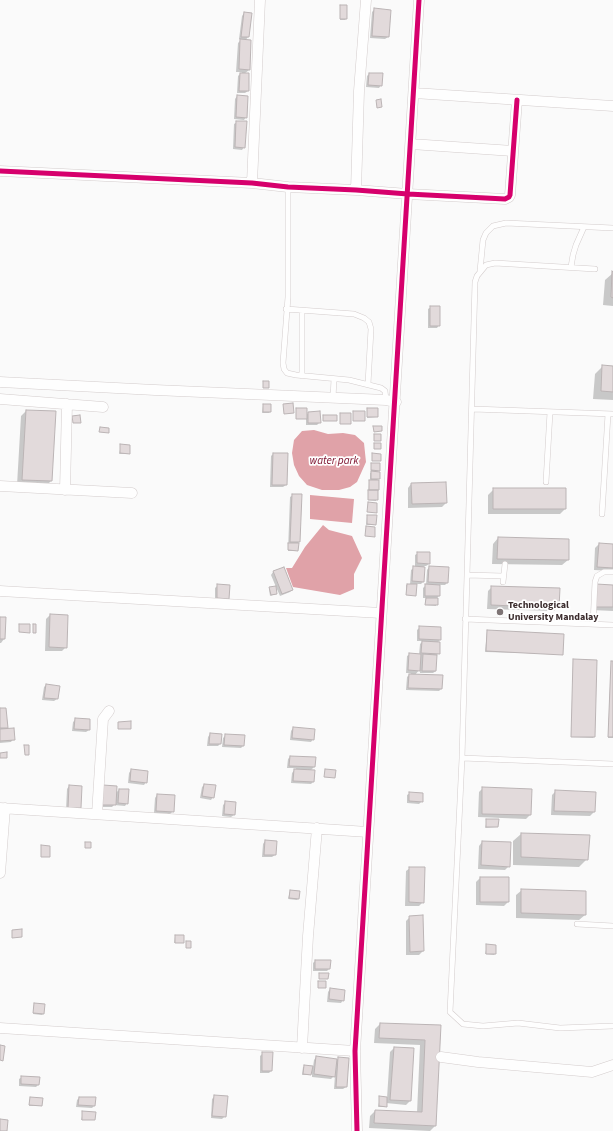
<!DOCTYPE html>
<style>
body{margin:0}
canvas{display:block;background:#fafafa}
</style>
<canvas width="613" height="1131"></canvas>
<script>
const context = document.querySelector('canvas').getContext('2d');
context.lineJoin = 'round';
function paint(path, color) { context.fillStyle = color; context.fill(path, 'evenodd'); }
const shape = rows => new Path2D(rows.map(r => 'M' + r).join(''));
function trace(path, color, width, dash) { context.strokeStyle = color; context.lineWidth = width; context.lineCap = dash ? 'butt' : 'round'; context.setLineDash(dash || []); context.stroke(path); }
function write(font, color, halo, rows, align = 'center') {
  context.font = font + ' "Source Sans 3",sans-serif'; context.lineWidth = 3.5; context.setLineDash([]); context.textBaseline = 'middle'; context.strokeStyle = halo; context.fillStyle = color; for (const [text, x, y, turn = 0] of rows) {
    context.save(); context.translate(x, y); context.rotate((+turn || 0) * Math.PI / 180); context.textAlign = isNaN(turn) ? turn : align; if (halo) context.strokeText(text, 0, 0); context.fillText(text, 0, 0); context.restore();
  }
}
paint(shape([
 [314,430,328,434,343,433,355,435,364,443,366,462,357,482,350,487,339,490,322,490,307,485,299,476,294,465,292,453,294,440,302,431],
 [310,495,354,499,352,523,310,519],
 [323,525,329,530,352,536,362,558,354,574,354,589,340,595,293,587,286,568,292,568,305,547]
]), '#e0a2a8');
paint(shape([
 [341,6,346,19,345,20,340,20],
 [374,10,389,11,388,37,385,39,370,38,372,12],
 [244,13,251,14,248,37,245,41,249,70,244,74,248,91,245,93,237,93,238,76,242,72,236,72,238,43,242,39,239,39,242,16],
 [369,74,381,85,379,88,366,87,367,76],
 [237,96,246,117,244,120,234,119,235,99],
 [237,122,244,147,242,150,233,149,234,124],
 [613,273,613,306,603,305,605,280],
 [431,307,439,325,437,328,428,328,428,309],
 [603,366,613,367,613,400,593,399,595,374],
 [263,405,270,412,269,413,262,413],
 [297,409,306,416,308,413,320,422,317,425,306,425,306,419,296,419],
 [368,409,377,417,367,418],
 [26,411,51,481,46,486,17,485,21,416],
 [121,445,129,453,128,454,119,454],
 [273,454,286,485,283,487,270,487,271,456],
 [372,464,379,470,377,472,379,478,376,481,376,501,368,500,369,482,370,480,370,473,373,471,371,471],
 [411,484,446,503,442,507,408,508,408,488],
 [494,489,565,509,560,514,488,514,488,495],
 [293,495,299,542,298,543,296,551,288,551,290,497],
 [367,516,375,524,374,525,366,525],
 [498,538,568,540,568,560,562,565,492,564,493,544],
 [599,544,613,545,613,571,594,570,595,548],
 [418,553,429,564,426,566,424,566,423,582,421,584,416,584,415,595,406,595,406,585,410,585,411,570,415,567,415,555],
 [429,567,447,583,445,585,439,585,439,596,437,598,436,606,425,605,425,600,427,598,423,598,423,588,426,585,427,570],
 [283,568,292,590,290,592,280,596,276,587,276,594,270,596,269,589,276,587,271,575,273,572],
 [218,585,228,598,226,601,215,600,215,588],
 [613,586,613,611,592,610],
 [492,587,558,607,554,611,487,609,488,591],
 [50,615,66,647,62,651,45,651,46,619],
 [0,618,4,639,1,643,0,643],
 [420,627,440,640,437,643,439,653,436,656,436,671,433,673,420,673,420,669,415,675,442,676,441,689,439,691,406,690,407,677,411,673,406,673,407,656,410,654,419,655,420,644,423,641,417,641,417,630],
 [487,631,562,654,485,652],
 [574,660,594,737,593,738,571,737],
 [611,662,613,662,613,738,608,738],
 [46,685,57,699,54,701,42,700,44,687],
 [0,709,7,727,4,730,13,739,11,742,0,743],
 [76,719,89,730,86,732,72,731,73,722],
 [293,728,313,739,311,742,290,740,291,731],
 [210,734,220,744,218,746,207,746,208,737],
 [226,735,243,746,241,748,222,747,223,738],
 [290,757,314,767,310,771,313,782,311,784,291,783,292,773,296,768,287,768,288,759],
 [131,770,146,782,144,785,128,783,129,773],
 [204,785,213,797,211,800,200,798,202,787],
 [69,786,80,808,77,810,66,810,67,789],
 [483,788,530,815,526,819,478,817,479,792],
 [119,790,127,803,125,806,114,805,112,807,100,807],
 [556,791,594,812,590,816,551,815,552,795],
 [410,793,422,801,419,804,407,803,407,795],
 [157,795,173,811,170,814,154,813,155,798],
 [226,802,235,803,234,815,231,817,222,816,223,805],
 [487,820,497,827,485,828],
 [521,834,587,859,579,867,513,865,513,841],
 [265,841,275,855,272,857,262,857,263,844],
 [482,842,509,866,505,870,478,869,479,846],
 [410,868,423,902,419,906,405,906,406,871],
 [480,878,508,902,504,906,476,905,476,882],
 [522,890,585,915,579,920,516,918,516,895],
 [290,891,298,899,297,900,288,899],
 [410,917,423,951,419,955,406,955,406,921],
 [175,936,183,942,174,943],
 [487,945,495,954,494,955,485,954],
 [315,961,329,969,327,971,313,971,313,963],
 [330,989,343,1000,341,1003,327,1002,328,992],
 [34,1004,43,1014,42,1015,33,1014],
 [380,1024,440,1026,435,1126,430,1131,369,1128,370,1116,375,1111,417,1113,420,1045,374,1043,375,1029],
 [394,1048,410,1101,406,1105,386,1103,385,1107,378,1107,380,1097,387,1098,390,1052],
 [263,1053,271,1071,269,1073,260,1073,260,1056],
 [316,1057,335,1062,339,1058,346,1087,343,1089,334,1089,335,1075,331,1079,312,1077,312,1073,310,1075,302,1075,303,1067,313,1067,314,1060],
 [22,1077,38,1085,36,1087,19,1086,19,1079],
 [215,1096,225,1116,222,1119,211,1118,212,1099],
 [30,1098,41,1106,29,1106],
 [79,1098,94,1106,92,1108,76,1107,77,1100],
 [83,1112,94,1120,81,1120]
]), '#0003');
const building = shape([
 [340,5,347,5,347,19,340,19,340,5],
 [374,8,391,10,389,37,372,36,374,8],
 [244,12,252,13,249,37,241,37,244,12],
 [240,39,251,40,250,70,239,69,240,39],
 [240,73,249,73,249,91,239,91,240,73],
 [369,73,383,73,382,86,368,85,369,73],
 [237,95,248,96,247,118,236,117,237,95],
 [381,99,382,107,377,108,376,100,381,99],
 [236,121,247,121,245,148,235,147,236,121],
 [612,271,613,272,613,298,611,297,612,271],
 [430,306,440,306,440,326,430,326,430,306],
 [602,365,613,366,613,392,601,391,602,365],
 [263,381,269,381,269,388,263,388,263,381],
 [293,403,294,413,284,414,283,404,293,403],
 [263,404,271,404,271,412,263,412,263,404],
 [296,408,307,408,307,419,296,419,296,408],
 [367,408,378,408,378,417,367,417,367,408],
 [26,410,56,411,52,481,22,480,26,410],
 [320,411,321,423,308,423,308,412,320,411],
 [353,411,365,411,365,421,353,421,353,411],
 [340,413,351,413,351,424,340,424,340,413],
 [80,415,81,423,73,423,72,416,80,415],
 [323,415,337,415,337,421,323,421,323,415],
 [373,426,382,426,382,431,374,432,373,426],
 [100,427,109,428,109,433,99,432,100,427],
 [374,434,381,434,381,441,374,441,374,434],
 [374,443,381,443,381,449,374,449,374,443],
 [120,444,130,445,130,454,120,453,120,444],
 [273,453,288,453,287,485,272,485,273,453],
 [372,453,381,454,381,461,372,461,372,453],
 [371,463,380,463,380,471,371,470,371,463],
 [371,471,380,472,380,479,371,479,371,471],
 [369,480,379,480,379,490,369,490,369,480],
 [446,482,447,503,412,504,411,483,446,482],
 [493,488,566,488,566,509,493,509,493,488],
 [368,490,378,490,378,500,368,500,368,490],
 [292,494,302,494,300,542,290,542,292,494],
 [368,502,377,503,377,513,367,512,368,502],
 [367,515,377,515,376,525,367,524,367,515],
 [366,526,375,527,375,537,365,536,366,526],
 [498,537,569,539,569,560,497,559,498,537],
 [288,543,299,543,298,551,288,550,288,543],
 [599,543,613,544,613,568,597,567,599,543],
 [417,552,430,552,430,564,417,563,417,552],
 [413,566,425,567,424,582,412,581,413,566],
 [429,566,449,567,448,583,428,582,429,566],
 [284,567,293,590,282,594,273,571,284,567],
 [217,584,230,585,229,599,217,598,217,584],
 [407,584,417,584,416,596,406,595,407,584],
 [425,584,440,585,440,596,425,596,425,584],
 [596,584,613,585,613,607,595,607,596,584],
 [276,586,277,594,271,595,269,587,276,586],
 [491,586,560,588,559,608,491,605,491,586],
 [426,598,438,598,438,605,425,605,426,598],
 [50,614,68,615,67,648,49,647,50,614],
 [0,617,6,617,5,639,0,639,0,617],
 [19,624,30,624,30,633,19,632,19,624],
 [33,624,36,624,36,633,33,633,33,624],
 [419,626,441,627,441,640,419,639,419,626],
 [487,630,564,634,563,655,486,651,487,630],
 [422,641,440,642,440,654,421,653,422,641],
 [409,653,421,654,420,671,408,670,409,653],
 [423,654,437,655,436,671,422,671,423,654],
 [573,659,597,660,595,737,571,737,573,659],
 [611,661,613,661,613,737,608,737,611,661],
 [409,674,443,675,442,689,408,688,409,674],
 [46,684,60,686,58,699,44,698,46,684],
 [0,708,6,708,8,728,0,728,0,708],
 [75,718,90,719,90,730,74,729,75,718],
 [131,721,131,729,118,729,118,722,131,721],
 [293,727,315,729,314,740,292,738,293,727],
 [14,728,15,740,0,741,0,729,14,728],
 [210,733,222,734,221,744,209,744,210,733],
 [225,734,245,735,244,746,224,745,225,734],
 [24,745,29,745,29,755,25,755,24,745],
 [7,752,7,758,0,758,0,753,7,752],
 [290,756,316,757,315,767,289,766,290,756],
 [131,769,148,771,147,783,130,781,131,769],
 [294,769,315,770,314,782,293,781,294,769],
 [325,769,336,770,335,778,324,777,325,769],
 [204,784,216,785,214,798,202,796,204,784],
 [69,785,82,786,81,808,68,808,69,785],
 [103,785,117,786,116,805,102,805,103,785],
 [482,787,532,789,531,815,482,814,482,787],
 [119,789,129,789,128,804,118,803,119,789],
 [555,790,596,792,595,812,554,811,555,790],
 [409,792,423,793,423,802,409,801,409,792],
 [157,794,175,795,174,812,156,811,157,794],
 [225,801,236,802,235,815,224,814,225,801],
 [486,819,499,819,498,827,486,827,486,819],
 [521,833,590,835,588,860,521,857,521,833],
 [265,840,277,841,276,855,264,855,265,840],
 [482,841,511,842,510,867,481,865,482,841],
 [85,842,91,842,91,848,85,848,85,842],
 [41,845,50,846,50,857,41,857,41,845],
 [409,867,425,867,424,903,409,902,409,867],
 [480,877,509,877,509,902,480,902,480,877],
 [521,889,586,891,586,915,521,913,521,889],
 [290,890,300,891,299,899,289,898,290,890],
 [423,915,424,951,410,952,409,916,423,915],
 [22,929,22,937,12,938,12,930,22,929],
 [175,935,184,935,184,943,175,943,175,935],
 [186,941,191,941,191,948,186,948,186,941],
 [486,944,496,945,496,954,486,954,486,944],
 [315,960,331,960,330,969,315,969,315,960],
 [319,973,329,973,328,979,319,979,319,973],
 [318,981,326,981,326,988,318,988,318,981],
 [330,988,345,990,344,1001,329,999,330,988],
 [34,1003,45,1004,44,1014,33,1013,34,1003],
 [380,1023,441,1025,436,1126,374,1123,375,1110,422,1112,425,1040,379,1038,380,1023],
 [0,1045,5,1046,3,1061,0,1060,0,1045],
 [394,1047,414,1048,411,1101,390,1100,394,1047],
 [262,1052,273,1052,272,1071,262,1071,262,1052],
 [316,1056,337,1059,335,1077,314,1074,316,1056],
 [338,1057,349,1058,347,1087,336,1087,338,1057],
 [304,1065,313,1066,311,1075,303,1074,304,1065],
 [21,1076,40,1077,39,1085,21,1084,21,1076],
 [214,1095,228,1096,226,1117,212,1116,214,1095],
 [379,1096,387,1097,387,1107,379,1106,379,1096],
 [30,1097,43,1098,42,1106,29,1105,30,1097],
 [79,1097,96,1097,95,1106,78,1105,79,1097],
 [82,1111,96,1112,95,1120,82,1120,82,1111],
 [0,1119,8,1120,7,1131,0,1131,0,1119]
]);
paint(building, '#e2dadb');
trace(building, '#bbb4b5', 1);
const service = shape([
 [288,187,288,297,283,363,284,369,287,373,296,375,349,380,381,388,385,391,386,400],
 [571,267,573,255,576,245,584,227],
 [595,269,495,263,486,265,477,276,475,282,462,758,450,1012,463,1024,483,1026,518,1023,560,1028,613,1026],
 [480,271,483,240,486,233,493,226,506,223,613,228],
 [286,309,354,314,364,318,369,322,371,329,368,384],
 [302,376,302,311],
 [333,398,334,379],
 [473,409,613,414],
 [546,482,550,412],
 [602,514,608,414],
 [467,575,503,576],
 [503,582,505,564],
 [465,619,613,625],
 [593,624,595,582,597,576,604,572,613,572],
 [462,758,613,764],
 [577,924,613,926]
]);
const minor = shape([
 [414,93,613,106],
 [411,144,513,151],
 [0,171,252,183,288,187,356,190,408,194,505,199,509,197,510,195,517,100],
 [252,183,260,0],
 [356,190,359,91,366,0],
 [0,382,155,390,386,400,396,402],
 [0,399,103,407],
 [0,486,132,493],
 [65,490,67,404],
 [0,591,381,613],
 [0,808,368,832],
 [97,814,103,719,109,711],
 [0,873,5,808],
 [0,1028,355,1051],
 [302,1048,308,936,317,828],
 [441,1057,478,1062,592,1072,613,1065],
 [357,1131,355,1051,419,0]
]);
trace(service, '#d3cccc', 6);
trace(minor, '#d3cccc', 11);
trace(service, '#fefefe', 5);
trace(minor, '#fefefe', 10);
trace(shape([
 [0,171,252,183,288,187,356,190,408,194,505,199,509,197,510,195,517,100],
 [357,1131,355,1051,419,0]
]), '#d6006c', 5);
for (const [x, y, r, color] of [
 [500,612,4,"#7e7475"]
]) { const dot = new Path2D(); dot.arc(x, y, r, 0, 2 * Math.PI); context.fillStyle = color; context.fill(dot); trace(dot, '#fff', 1.5); }
write('bold 10px', '#3b2c2d', '#fff', [
 ["Technological",508,606],
 ["University Mandalay",508,618]
], 'left');
write('italic 11px', '#7a0e2a', '#fff', [
 ["water park",334,462]
]);
</script>
